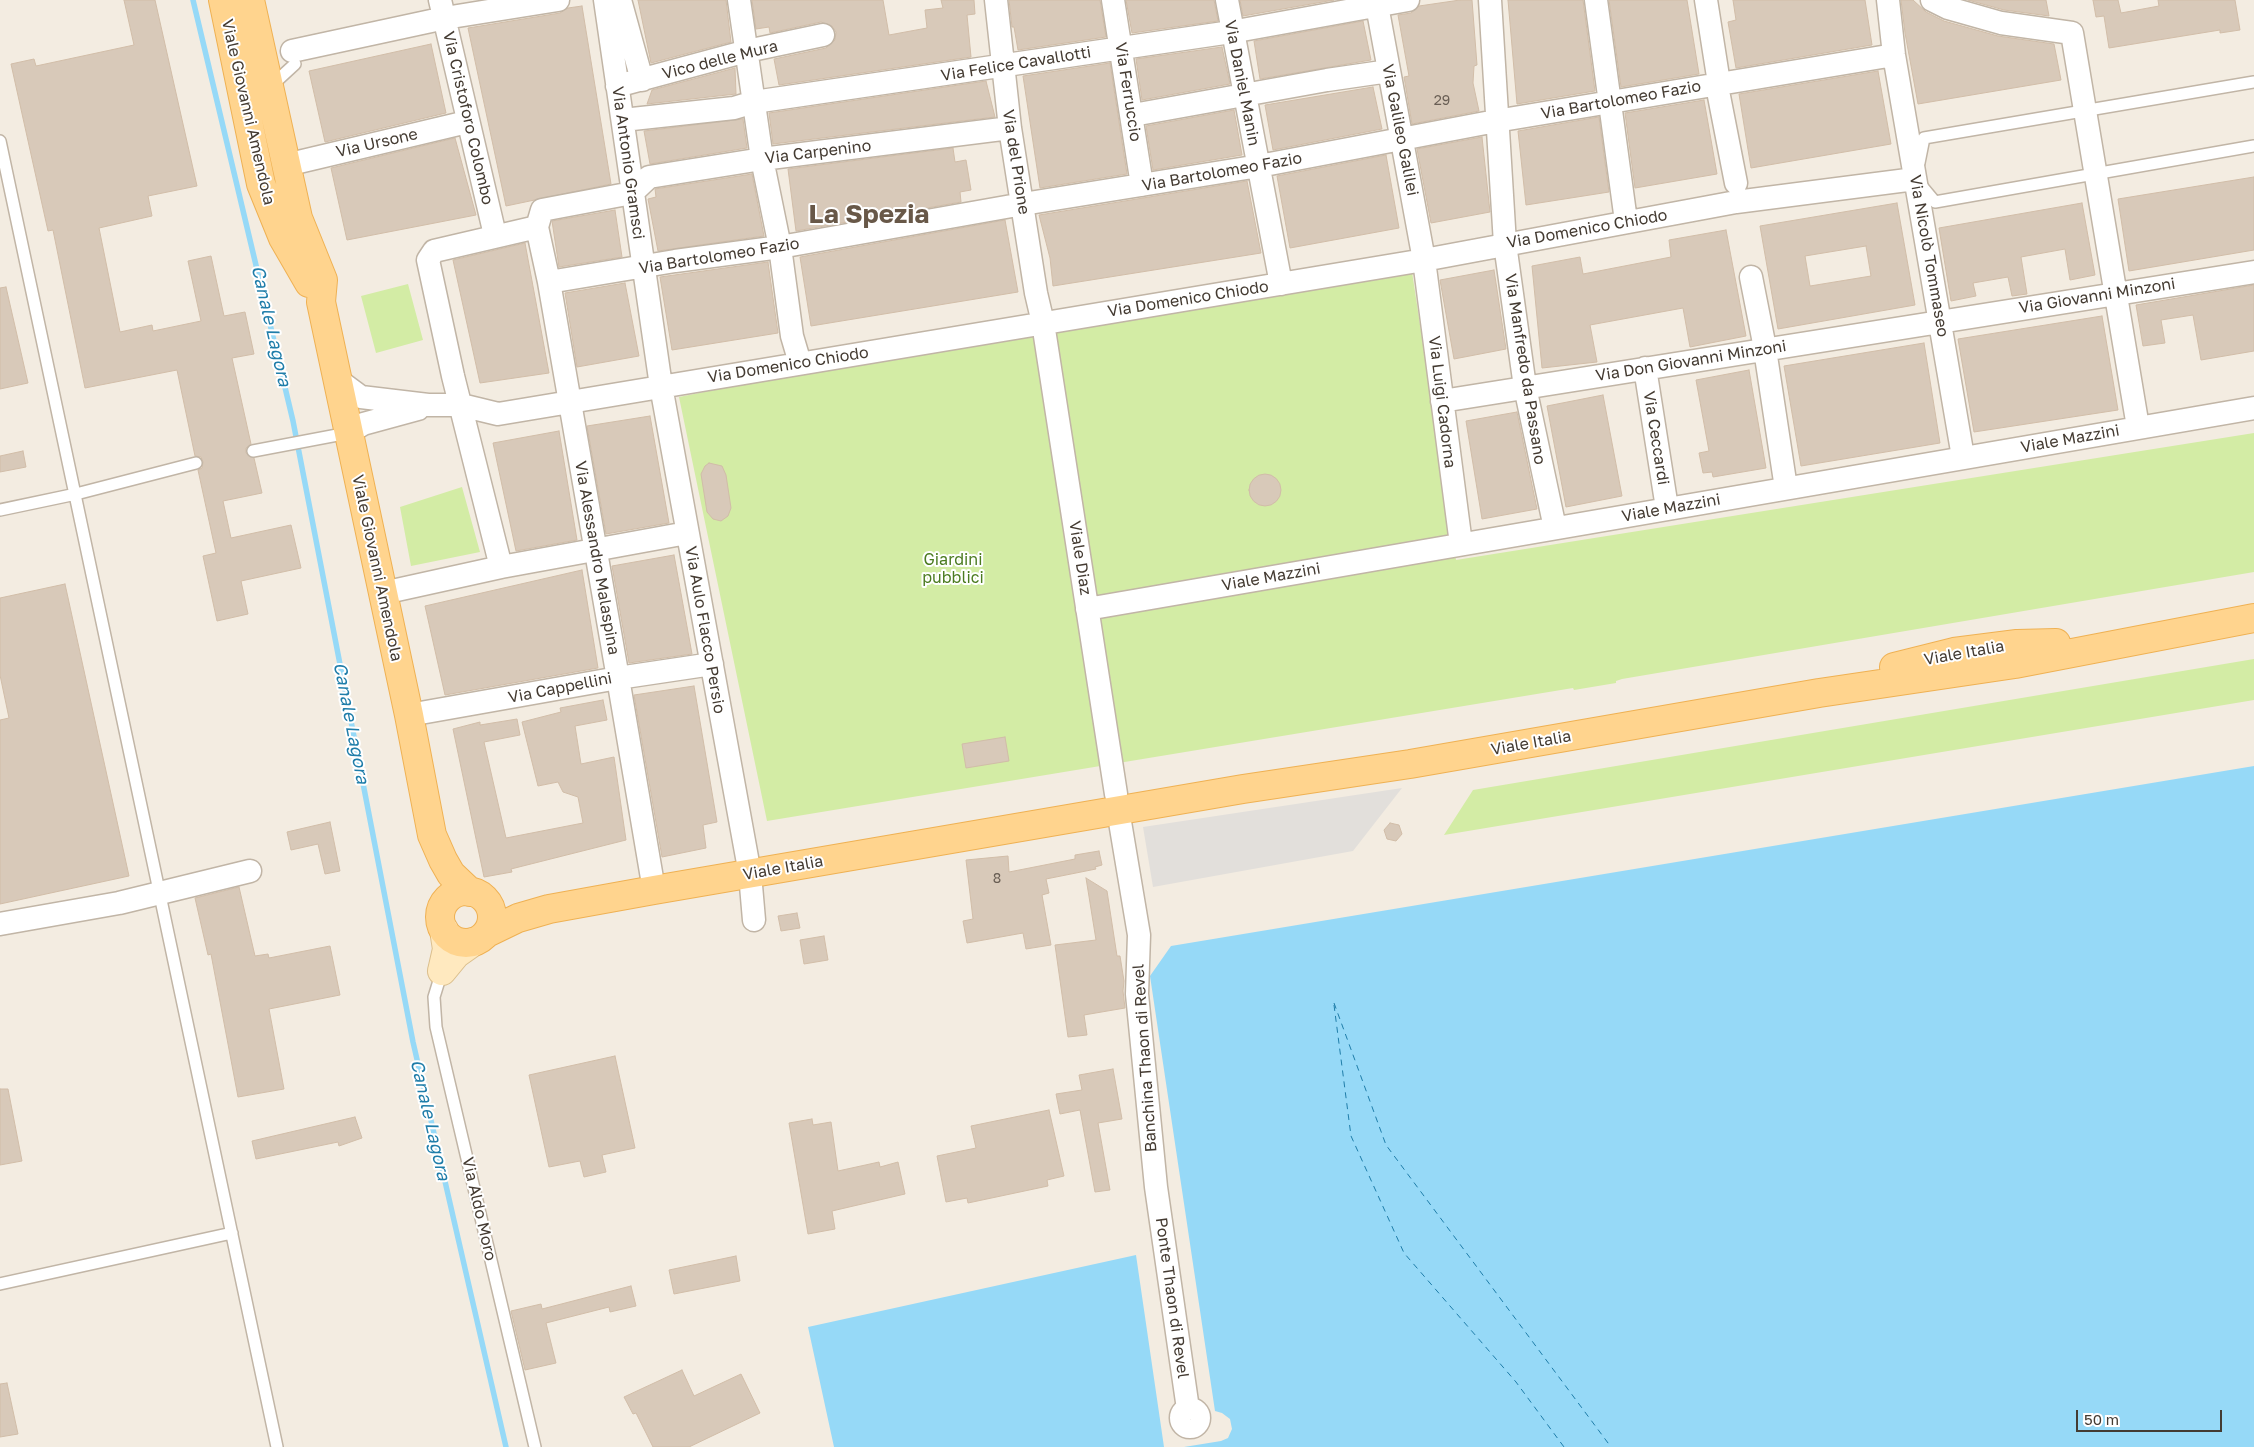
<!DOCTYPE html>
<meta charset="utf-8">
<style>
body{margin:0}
#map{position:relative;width:2254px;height:1447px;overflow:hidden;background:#f3ece1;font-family:"Golos Text",sans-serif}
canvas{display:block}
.scale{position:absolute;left:2076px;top:1410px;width:146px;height:22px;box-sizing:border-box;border:2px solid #443b32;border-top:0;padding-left:6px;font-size:15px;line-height:18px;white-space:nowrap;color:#443b32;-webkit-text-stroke:4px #fff;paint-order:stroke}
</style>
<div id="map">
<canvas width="2254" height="1447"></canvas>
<div class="scale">50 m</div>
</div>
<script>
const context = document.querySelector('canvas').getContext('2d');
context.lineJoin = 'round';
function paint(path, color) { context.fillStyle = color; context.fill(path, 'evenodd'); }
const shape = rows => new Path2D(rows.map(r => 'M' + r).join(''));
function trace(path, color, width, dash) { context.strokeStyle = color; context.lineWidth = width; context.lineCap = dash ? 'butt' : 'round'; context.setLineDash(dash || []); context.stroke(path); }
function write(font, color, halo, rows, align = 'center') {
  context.font = font + ' "Golos Text",sans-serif'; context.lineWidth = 4; context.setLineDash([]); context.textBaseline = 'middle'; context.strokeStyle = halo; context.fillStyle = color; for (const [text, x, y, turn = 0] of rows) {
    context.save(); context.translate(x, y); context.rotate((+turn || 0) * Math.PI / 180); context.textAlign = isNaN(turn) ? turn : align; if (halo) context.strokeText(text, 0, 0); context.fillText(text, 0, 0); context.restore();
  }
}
paint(shape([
 [1412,272,1456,560,2254,433,2254,572,1622,679,1616,681,1616,683,1574,690,1573,688,767,821,679,397,814,370],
 [408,284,423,340,376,353,361,296],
 [462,487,480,552,411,566,400,507],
 [2254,659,2254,700,1444,835,1473,790]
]), '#d3eca5');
paint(shape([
 [1402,788,1353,851,1153,887,1143,827]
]), '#e2dfdb');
paint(shape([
 [2254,766,2254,1447,1184,1447,1221,1441,1228,1438,1232,1429,1230,1419,1222,1413,1215,1411,1150,976,1171,946],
 [1136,1255,1164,1447,834,1447,808,1327]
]), '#96d9f7');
trace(shape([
 [193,0,293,421,413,1042,506,1447]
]), '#96d9f7', 5.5);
trace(shape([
 [1334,1003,1386,1145,1611,1447],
 [1334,1005,1351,1136,1404,1253,1516,1382,1564,1447]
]), '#1f7da9', 1, [6, 5]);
const building = shape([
 [124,0,155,0,197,186,148,196,152,216,99,228,120,332,152,325,153,331,201,321,188,261,211,256,224,316,245,312,254,354,232,358,251,444,246,448,246,453,254,458,262,493,223,501,231,538,291,525,301,568,241,581,248,614,217,621,203,556,216,553,198,470,202,468,203,462,201,457,195,456,177,370,85,388,53,230,48,231,11,64,34,59,36,66,134,45,124,0],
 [638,0,726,0,731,42,651,63,638,0],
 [752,0,883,0,889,35,927,28,925,10,943,8,941,0,974,0,975,14,967,15,971,57,779,85,774,59,826,48,835,40,836,32,832,26,821,22,770,33,769,27,756,29,752,0],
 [1009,0,1100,0,1106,37,1018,50,1014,27,1012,27,1009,0],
 [1126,0,1214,0,1218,21,1132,33,1126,0],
 [1240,0,1334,0,1243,16,1240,0],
 [1460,0,1472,0,1477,65,1474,66,1473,83,1479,111,1412,124,1404,77,1409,76,1398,15,1411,13,1419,6,1460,0],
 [1508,0,1583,0,1595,91,1517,104,1508,0],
 [1609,0,1687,0,1699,74,1621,87,1609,0],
 [1733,0,1865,0,1872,45,1736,68,1728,22,1736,20,1733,0],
 [1901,0,1913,0,1926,12,1944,21,1998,36,2054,44,2061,80,1918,104,1905,33,1901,0],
 [1968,0,2046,0,2049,16,2004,10,1968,0],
 [2093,0,2118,0,2121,13,2159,6,2158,0,2235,0,2240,30,2220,33,2220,30,2109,48,2104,16,2096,17,2093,0],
 [582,6,611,184,506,206,468,28,560,13,568,8,582,6],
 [1363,21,1371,60,1260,79,1254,41,1363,21],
 [431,44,446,113,325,142,309,71,431,44],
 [1222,47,1230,84,1142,100,1136,59,1222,47],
 [1110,63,1127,174,1040,188,1023,76,1110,63],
 [735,68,736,94,647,104,652,90,735,68],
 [1878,71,1891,144,1751,168,1739,94,1878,71],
 [986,81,995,117,773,144,769,113,986,81],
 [1373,87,1382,129,1273,150,1265,105,1373,87],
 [1704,100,1717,174,1635,188,1625,113,1704,100],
 [1234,110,1242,155,1153,170,1146,126,1234,110],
 [1599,117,1609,192,1526,205,1518,131,1599,117],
 [743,119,747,148,650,164,644,131,743,119],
 [1482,137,1490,212,1431,223,1417,149,1482,137],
 [455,138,476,215,347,240,331,168,455,138],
 [953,148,955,162,966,160,971,190,960,192,961,202,796,231,788,169,953,148],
 [1386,155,1399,228,1290,248,1277,176,1386,155],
 [752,174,764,236,658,251,648,199,656,197,655,189,752,174],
 [2254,177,2254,250,2129,271,2118,199,2254,177],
 [1247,181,1261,253,1053,286,1050,258,1039,215,1247,181],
 [1897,203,1915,305,1778,329,1760,226,1897,203],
 [1866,246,1871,276,1810,286,1805,256,1866,246],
 [2082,203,2095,275,2070,280,2065,249,2021,257,2027,294,2012,296,2008,277,1973,283,1976,296,1951,301,1939,228,2082,203],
 [615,210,622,257,559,267,552,221,615,210],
 [1005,220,1018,292,811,326,800,257,1005,220],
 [1726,230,1746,336,1690,347,1683,308,1590,325,1597,362,1542,368,1532,266,1580,257,1583,274,1671,257,1669,240,1726,230],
 [525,243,549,373,480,383,453,260,525,243],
 [768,262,778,333,672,350,660,277,768,262],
 [1494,270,1506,349,1454,359,1440,280,1494,270],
 [625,283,639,356,577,367,565,293,625,283],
 [2254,285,2254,351,2201,360,2193,315,2161,320,2165,343,2143,346,2136,305,2254,285],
 [6,287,28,383,0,389,0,288,6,287],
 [2102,316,2118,410,1974,432,1958,339,2102,316],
 [1924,343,1940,443,1801,466,1784,366,1924,343],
 [1749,370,1766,468,1713,477,1712,472,1703,473,1699,453,1709,451,1696,380,1749,370],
 [1603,395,1622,496,1566,507,1547,406,1603,395],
 [1517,412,1537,509,1482,519,1466,421,1517,412],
 [650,416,669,523,606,534,587,426,650,416],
 [559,431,577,540,516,551,493,443,559,431],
 [23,451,26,467,0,472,0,456,23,451],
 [709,463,722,466,726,475,731,508,728,516,721,521,713,519,707,512,701,474,705,466,709,463],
 '1249 490a16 16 0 1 1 32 0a16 16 0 1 1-32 0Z',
 [674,555,692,654,629,663,612,566,674,555],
 [582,570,598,668,445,695,425,606,582,570],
 [65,584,129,876,0,904,0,720,9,718,0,675,0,598,65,584],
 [694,686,717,822,703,825,706,848,662,857,634,695,694,686],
 [603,700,607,720,575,726,581,764,614,757,626,840,511,869,512,872,484,877,453,729,480,722,480,725,517,719,520,735,484,742,506,838,583,823,578,797,563,792,558,782,538,786,522,722,561,712,560,708,603,700],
 [1005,737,1009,761,966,768,962,744,1005,737],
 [330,822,340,871,325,874,318,844,291,850,287,832,330,822],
 [1390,823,1399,825,1402,834,1396,841,1387,839,1384,830,1390,823],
 [1099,851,1102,865,1095,867,1096,869,1046,879,1049,893,1042,895,1051,945,1026,949,1023,933,967,943,963,921,973,919,966,860,1008,856,1009,872,1075,859,1075,855,1099,851],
 [1086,878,1107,891,1117,956,1120,956,1124,981,1123,991,1125,1008,1084,1015,1087,1035,1068,1037,1055,945,1096,940,1086,878],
 [239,887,255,956,268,954,269,958,330,946,340,995,269,1009,284,1089,238,1097,211,954,208,955,195,898,239,887],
 [797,913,800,928,781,931,778,916,797,913],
 [824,936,828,960,804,964,800,940,824,936],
 [615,1056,635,1148,602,1155,606,1172,584,1177,580,1161,549,1167,529,1075,615,1056],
 [1113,1069,1122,1119,1098,1123,1110,1190,1095,1192,1080,1110,1060,1114,1056,1094,1082,1090,1079,1075,1113,1069],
 [0,1089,8,1089,22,1161,0,1165,0,1089],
 [1049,1110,1064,1176,1047,1180,1048,1186,968,1203,967,1198,946,1202,937,1156,976,1148,971,1126,1049,1110],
 [355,1117,362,1138,339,1146,338,1142,256,1159,252,1141,355,1117],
 [812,1119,813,1125,831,1122,838,1171,879,1162,880,1167,898,1162,905,1194,832,1211,835,1229,808,1234,789,1123,812,1119],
 [736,1256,740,1281,674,1294,669,1270,736,1256],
 [631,1286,636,1306,610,1312,609,1307,546,1323,556,1363,525,1370,511,1311,541,1304,542,1309,631,1286],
 [682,1370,694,1396,741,1374,760,1413,689,1447,653,1447,636,1413,633,1414,624,1397,682,1370],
 [7,1383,18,1434,0,1437,0,1384,7,1383]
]);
paint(building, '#d8c9b9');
trace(building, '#d1bda8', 1);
const lane = shape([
 [270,87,295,64],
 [0,141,277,1447],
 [1919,163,1924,138,2254,82],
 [1920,184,1935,202,2254,146],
 [253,451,348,433],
 [0,510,76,494,196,463],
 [442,971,434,997,436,1027,535,1447],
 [0,1284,232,1233]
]);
const street = shape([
 [440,0,495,235],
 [605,0,661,386,750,874,754,920],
 [620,0,642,80],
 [739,0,762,159,780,247,792,336,800,363],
 [996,0,1010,128,1036,293,1043,323,1116,794],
 [1113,0,1142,185],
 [1227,0,1281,284],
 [1376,0,1424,260,1461,544],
 [1490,0,1505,244,1525,387,1555,528],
 [1596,0,1626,221],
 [1706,0,1719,83],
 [1888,0,1894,55,1963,457],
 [1932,0,1948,8,2001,23,2072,33,2138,427],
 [292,51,445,18,558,0],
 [617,86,747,51,823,35],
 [1718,91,1736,183],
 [1133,115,1327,80,1389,71],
 [623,120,734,108,754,102,1231,32,1408,0],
 [286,165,467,122],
 [1751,277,1764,343,1786,488],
 [549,282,675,261,780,247,1023,204,1259,166,1496,121,1894,55],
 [1645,368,1667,508],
 [338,380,361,397,428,405,461,405,498,414,1424,260,1736,202,1915,179],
 [1442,401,2254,272],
 [348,433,363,424,418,409],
 [501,567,687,533],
 [383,593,501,567,453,376,428,260,434,251,537,227],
 [1087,609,2254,408],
 [409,715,618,678,712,664],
 [1118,810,1139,935,1137,994,1156,1187,1188,1409],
 [654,890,618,678,549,282,537,227,542,210,632,193,649,177,762,159,1010,128],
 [0,924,119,903,250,871],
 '1181 1418a9 9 0 1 1 18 0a9 9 0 1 1-18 0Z'
]);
const secondary = shape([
 [442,971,456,954,473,942],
 [442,971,447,949,444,930]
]);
const primary = shape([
 [223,0,261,184,283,238,309,283],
 [250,0,298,218,323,280,321,302,409,715,432,835,443,860,451,874,470,892],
 [1894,667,1954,652,2017,644,2056,643],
 '440 917a26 26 0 1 1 52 0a26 26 0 1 1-52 0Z',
 [487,933,518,918,549,909,654,890,1243,789,1410,764,1819,693,2015,664,2254,618]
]);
trace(lane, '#c1b5a6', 14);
trace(street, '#c1b5a6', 25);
trace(secondary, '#dbbf8d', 30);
trace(primary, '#efb153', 30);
trace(lane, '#fff', 11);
trace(street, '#fff', 22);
trace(secondary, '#ffe9bf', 28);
trace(primary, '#ffd48e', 28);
write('14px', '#695e54', null, [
 ["29",1442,101],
 ["8",997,879]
]);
write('16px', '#443b32', '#fff', [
 ["Vico delle Mura",720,60,-14],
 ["Via Felice Cavallotti",1016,64,-9],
 ["Via Daniel Manin",1242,83,79],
 ["Via Ferruccio",1128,92,81],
 ["Via Bartolomeo Fazio",1621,100,-10],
 ["Viale Giovanni Amendola",248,112,77],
 ["Via Cristoforo Colombo",468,118,77],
 ["Via Galileo Galilei",1400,130,79],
 ["Via Ursone",377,143,-13],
 ["Via Carpenino",818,152,-7],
 ["Via del Prione",1016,162,81],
 ["Via Antonio Gramsci",628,163,82],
 ["Via Bartolomeo Fazio",1222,172,-10],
 ["Via Domenico Chiodo",1587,229,-10],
 ["Via Bartolomeo Fazio",719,256,-9],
 ["Via Nicolò Tommaseo",1929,256,80],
 ["Via Giovanni Minzoni",2097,296,-9],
 ["Via Domenico Chiodo",1188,299,-9],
 ["Via Don Giovanni Minzoni",1691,361,-9],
 ["Via Domenico Chiodo",788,365,-9],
 ["Via Manfredo da Passano",1525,369,81],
 ["Via Luigi Cadorna",1442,402,83],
 ["Via Ceccardi",1656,438,81],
 ["Viale Mazzini",2070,439,-10],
 ["Viale Mazzini",1671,508,-10],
 ["Via Alessandro Malaspina",597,558,80],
 ["Viale Diaz",1080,558,81],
 ["Viale Giovanni Amendola",377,568,78],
 ["Viale Mazzini",1271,577,-10],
 ["Via Aulo Flacco Persio",705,630,80],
 ["Viale Italia",1964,653,-10],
 ["Via Cappellini",560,688,-11],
 ["Viale Italia",1531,743,-10],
 ["Viale Italia",783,868,-10],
 ["Banchina Thaon di Revel",1145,1058,-94],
 ["Via Aldo Moro",479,1209,77],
 ["Ponte Thaon di Revel",1172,1298,82]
]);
write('16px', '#4b7b20', '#fff', [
 ["Giardini",953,560],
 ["pubblici",953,578]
]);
write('italic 18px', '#1f7da9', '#fff', [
 ["Canale Lagora",271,326,77],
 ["Canale Lagora",351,723,79],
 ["Canale Lagora",430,1120,77]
]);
write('bold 26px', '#685848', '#fff', [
 ["La Spezia",869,215]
]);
</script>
